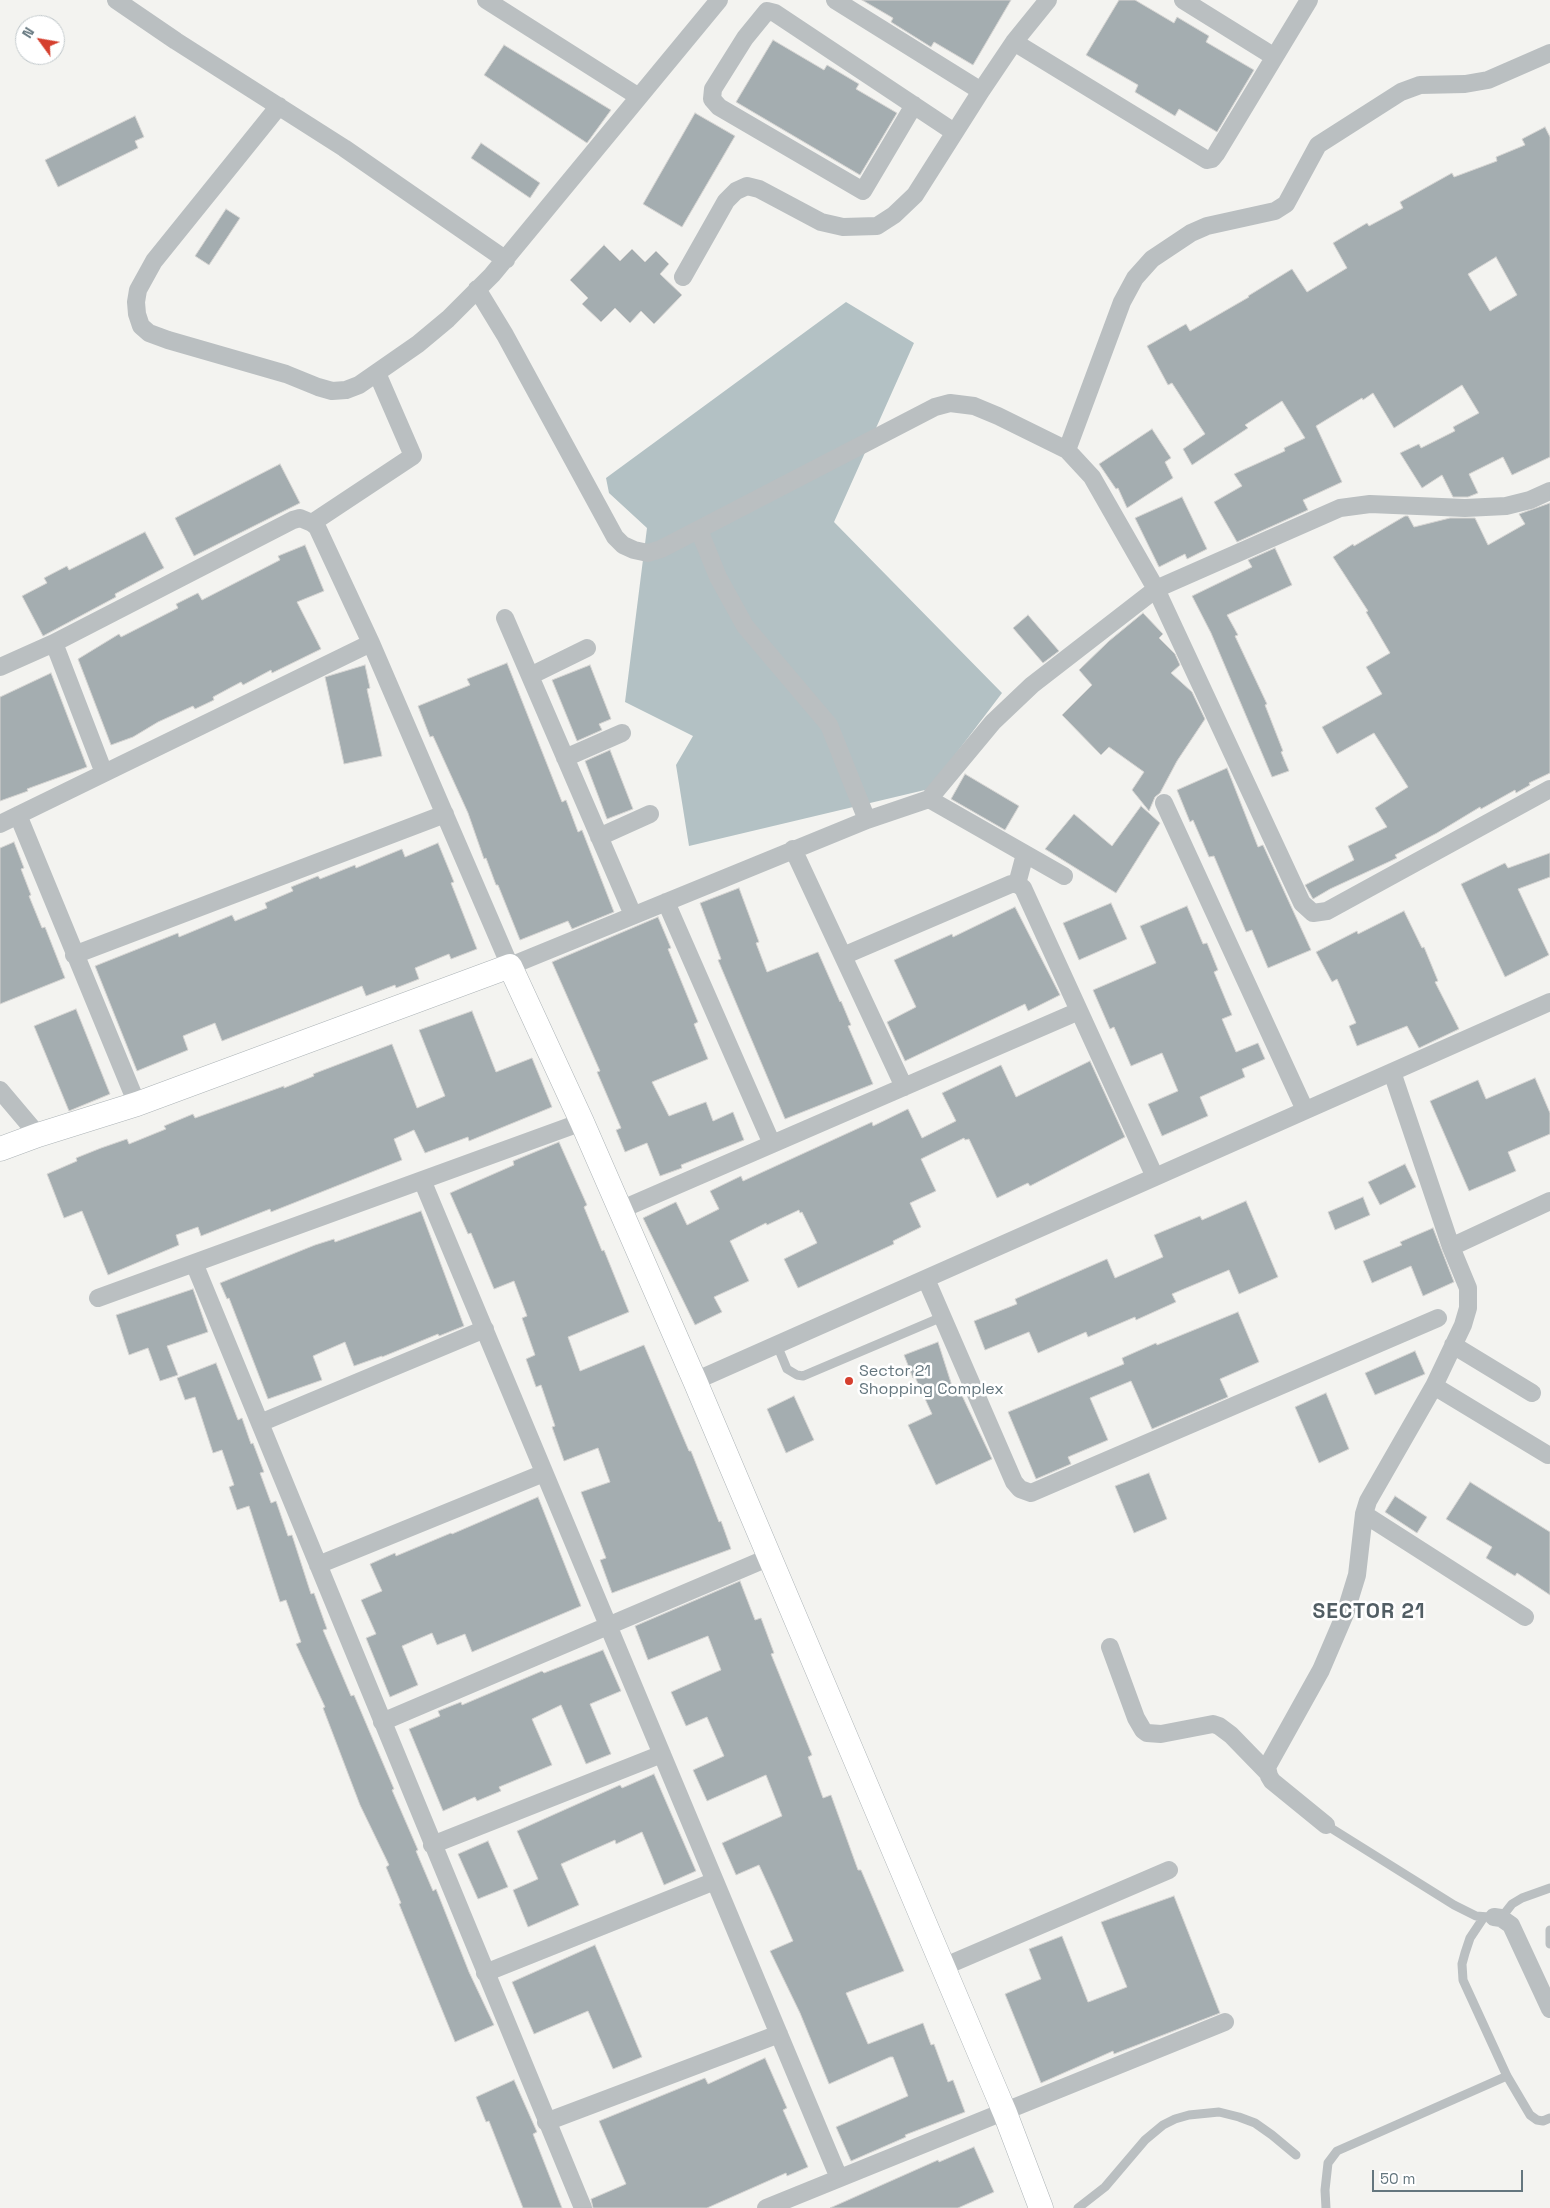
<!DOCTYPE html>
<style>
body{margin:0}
#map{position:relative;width:1550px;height:2208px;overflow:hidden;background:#f3f3f0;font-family:"Space Grotesk",sans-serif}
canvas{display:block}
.north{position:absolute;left:15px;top:15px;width:50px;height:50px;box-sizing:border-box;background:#fff;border:1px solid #c1c8cb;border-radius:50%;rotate:302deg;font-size:14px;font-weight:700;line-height:20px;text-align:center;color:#64767e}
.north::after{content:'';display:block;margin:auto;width:18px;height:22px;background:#d53f2e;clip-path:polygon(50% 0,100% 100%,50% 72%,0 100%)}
.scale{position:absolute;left:1372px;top:2170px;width:151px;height:22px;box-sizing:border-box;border:2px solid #64767e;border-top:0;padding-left:6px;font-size:15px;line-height:18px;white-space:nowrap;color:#64767e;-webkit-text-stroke:4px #fff;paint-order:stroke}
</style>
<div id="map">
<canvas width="1550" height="2208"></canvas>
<div class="north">N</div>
<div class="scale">50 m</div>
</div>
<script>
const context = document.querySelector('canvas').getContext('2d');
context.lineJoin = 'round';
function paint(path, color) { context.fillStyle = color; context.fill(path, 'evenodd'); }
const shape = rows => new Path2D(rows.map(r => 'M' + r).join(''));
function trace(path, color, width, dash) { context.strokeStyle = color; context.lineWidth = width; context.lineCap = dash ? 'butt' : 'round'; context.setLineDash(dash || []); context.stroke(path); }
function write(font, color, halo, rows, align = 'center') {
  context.font = font + ' "Space Grotesk",sans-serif'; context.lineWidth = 5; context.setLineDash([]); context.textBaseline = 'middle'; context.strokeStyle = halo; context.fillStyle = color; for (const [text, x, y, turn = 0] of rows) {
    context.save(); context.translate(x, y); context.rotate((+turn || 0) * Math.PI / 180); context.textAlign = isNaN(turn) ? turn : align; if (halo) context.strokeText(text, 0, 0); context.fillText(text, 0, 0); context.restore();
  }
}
paint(shape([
 [846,302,914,343,834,522,1002,693,929,789,689,846,676,765,693,736,625,702,647,528,609,493,606,478]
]), '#b3c1c4');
const building = shape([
 [862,0,1011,0,973,65,934,42,931,47,891,22,893,18,862,0],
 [1119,0,1135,0,1174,23,1177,17,1209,36,1206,42,1254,70,1217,132,1179,109,1175,116,1135,92,1138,85,1086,55,1119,0],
 [773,40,824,70,827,65,859,84,856,89,897,113,860,175,736,102,773,40],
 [504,45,611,110,587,143,484,75,504,45],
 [695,113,735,136,682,227,643,204,695,113],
 [135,116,144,137,135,141,138,148,58,187,45,160,135,116],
 [1545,127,1550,137,1550,457,1512,475,1503,457,1469,474,1478,493,1468,497,1453,497,1442,475,1422,488,1400,453,1419,444,1421,448,1455,431,1453,427,1479,413,1462,385,1394,428,1373,393,1363,400,1362,398,1316,426,1342,482,1303,500,1308,510,1237,542,1214,502,1242,486,1234,474,1285,451,1284,448,1305,438,1282,401,1245,425,1248,428,1192,465,1183,449,1205,434,1172,383,1168,385,1147,346,1186,324,1190,331,1249,297,1248,296,1292,269,1307,292,1347,268,1333,243,1367,223,1369,226,1403,208,1400,202,1452,173,1454,177,1497,161,1496,157,1525,145,1522,139,1545,127],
 [1496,257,1517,295,1490,311,1468,274,1496,257],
 [481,143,540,183,530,198,471,158,481,143],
 [226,209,240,218,209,265,195,256,226,209],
 [604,245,620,261,632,249,645,262,656,251,669,264,660,274,682,295,654,324,641,311,630,323,615,308,601,322,582,304,588,298,570,280,604,245],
 [1152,429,1171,458,1165,462,1173,478,1127,508,1118,488,1116,489,1099,464,1152,429],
 [280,464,300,503,194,556,175,518,280,464],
 [1182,497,1207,549,1187,559,1185,554,1159,567,1135,518,1182,497],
 [1550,503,1550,773,1529,783,1530,785,1516,793,1515,790,1481,809,1480,807,1437,833,1395,855,1397,858,1330,889,1313,899,1305,885,1354,860,1348,846,1387,827,1375,808,1408,787,1374,733,1337,754,1322,727,1382,694,1366,667,1390,653,1366,612,1368,611,1333,557,1353,544,1354,546,1405,516,1408,516,1414,527,1450,518,1475,518,1488,545,1525,524,1519,514,1550,503],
 [145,532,164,568,115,594,116,597,43,636,22,596,47,583,44,578,67,566,69,570,145,532],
 [305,545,324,591,297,602,321,649,272,673,271,670,243,685,241,682,213,697,214,700,195,709,193,706,158,722,133,737,111,745,78,659,119,634,121,637,178,608,176,604,198,593,202,600,280,560,278,556,305,545],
 [1275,548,1292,585,1227,615,1238,635,1235,636,1267,704,1265,705,1283,751,1281,752,1289,771,1272,777,1211,633,1192,596,1252,567,1248,560,1275,548],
 [1143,613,1163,634,1159,638,1175,654,1180,665,1171,673,1192,692,1205,719,1177,761,1160,793,1155,797,1149,811,1132,790,1144,772,1109,747,1101,755,1062,715,1092,685,1079,670,1109,641,1143,613],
 [1028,615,1059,651,1043,663,1013,628,1028,615],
 [507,663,562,802,566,800,578,832,582,830,614,912,572,929,568,921,520,940,498,885,496,885,486,858,484,859,468,813,433,736,430,737,418,706,470,685,467,679,507,663],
 [365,665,370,688,367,689,382,756,344,764,325,677,365,665],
 [590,665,611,719,599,724,602,730,577,741,552,680,590,665],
 [51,673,87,767,27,789,28,791,0,801,0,697,51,673],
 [610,750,633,809,607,819,585,761,610,750],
 [1227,768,1258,847,1263,845,1311,950,1268,968,1252,930,1246,932,1214,856,1209,857,1193,820,1190,822,1177,790,1227,768],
 [965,774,1019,806,1005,830,951,799,965,774],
 [1141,806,1160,823,1116,893,1045,849,1074,814,1112,846,1141,806],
 [14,842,24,868,21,869,31,895,29,896,42,928,45,927,65,978,0,1004,0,848,14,842],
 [438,843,454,882,451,883,477,949,451,959,449,954,415,968,419,979,396,988,395,985,366,996,362,986,222,1041,215,1023,183,1036,188,1050,137,1071,95,966,178,933,179,937,232,915,235,921,267,908,265,903,293,891,291,887,318,876,320,879,355,865,356,868,402,849,405,857,438,843],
 [1550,853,1550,877,1518,889,1549,955,1505,977,1461,884,1505,863,1508,868,1550,853],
 [739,888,759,942,756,943,767,972,818,952,840,1002,841,1001,851,1025,848,1026,873,1084,785,1119,718,960,721,959,700,903,739,888],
 [1111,903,1127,939,1079,960,1063,923,1111,903],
 [1187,906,1203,944,1207,943,1218,970,1214,972,1232,1015,1222,1019,1236,1052,1258,1043,1265,1059,1242,1069,1245,1077,1200,1097,1208,1116,1162,1136,1148,1104,1178,1091,1162,1053,1131,1066,1114,1027,1110,1029,1093,990,1156,963,1140,926,1187,906],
 [1015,907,1060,995,1028,1011,1025,1004,905,1061,887,1022,916,1007,894,960,952,934,953,937,1015,907],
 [1404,911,1422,948,1424,947,1438,981,1435,982,1459,1029,1419,1048,1407,1026,1357,1046,1349,1026,1356,1023,1337,979,1332,982,1316,952,1357,931,1358,934,1404,911],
 [658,917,671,948,668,949,698,1022,694,1024,708,1059,652,1082,669,1116,706,1102,713,1121,733,1112,744,1140,681,1165,682,1168,660,1176,647,1143,625,1152,616,1130,621,1128,597,1072,600,1071,552,962,658,917],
 [76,1009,110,1094,69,1111,34,1026,76,1009],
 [472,1011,496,1072,532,1058,552,1107,469,1141,468,1137,425,1153,414,1130,394,1139,402,1160,271,1212,270,1209,201,1236,198,1227,176,1235,179,1245,108,1275,82,1211,64,1218,47,1174,77,1161,76,1158,101,1148,127,1139,129,1144,166,1129,164,1126,193,1114,195,1118,284,1086,284,1088,314,1076,313,1074,392,1044,417,1108,445,1096,419,1030,472,1011],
 [1090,1061,1125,1137,1030,1186,1028,1183,997,1198,969,1139,965,1140,964,1138,921,1159,936,1191,910,1203,921,1227,893,1241,894,1244,798,1288,784,1259,817,1243,802,1212,800,1213,799,1210,767,1225,766,1223,730,1241,749,1281,714,1297,722,1312,695,1325,643,1218,676,1202,687,1225,719,1209,710,1191,741,1176,743,1181,872,1122,873,1126,908,1109,922,1138,956,1121,942,1093,1001,1065,1016,1097,1090,1061],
 [1535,1078,1550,1113,1550,1134,1508,1152,1516,1171,1469,1191,1430,1101,1478,1080,1486,1099,1535,1078],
 [559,1142,587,1205,584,1207,602,1251,604,1250,629,1312,568,1337,580,1371,644,1345,689,1451,691,1451,719,1522,721,1521,731,1549,612,1593,600,1560,606,1558,581,1492,610,1482,598,1448,564,1461,552,1427,555,1426,541,1385,536,1387,526,1359,535,1355,522,1318,527,1316,514,1281,494,1289,471,1233,468,1234,450,1193,514,1165,513,1161,559,1142],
 [1405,1164,1416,1187,1380,1205,1368,1182,1405,1164],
 [1363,1197,1370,1215,1335,1230,1328,1212,1363,1197],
 [1246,1201,1278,1277,1239,1294,1229,1270,1172,1294,1176,1302,1136,1320,1135,1317,1088,1337,1086,1332,1038,1353,1029,1332,985,1350,974,1321,1017,1304,1015,1299,1107,1259,1115,1278,1163,1257,1154,1235,1200,1216,1202,1220,1246,1201],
 [421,1211,464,1326,439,1336,438,1334,382,1357,382,1356,354,1366,345,1342,313,1356,322,1380,268,1399,229,1298,227,1299,220,1283,315,1245,334,1239,335,1242,421,1211],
 [1433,1228,1454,1282,1423,1296,1411,1266,1372,1283,1363,1261,1402,1245,1400,1242,1433,1228],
 [193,1289,208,1332,167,1346,178,1375,160,1381,148,1348,129,1355,116,1315,193,1289],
 [1238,1312,1259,1362,1220,1379,1228,1397,1152,1429,1131,1381,1090,1398,1108,1440,1068,1457,1071,1464,1036,1479,1008,1412,1124,1364,1122,1358,1156,1343,1157,1345,1238,1312],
 [938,1342,953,1389,958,1387,992,1459,936,1485,908,1425,932,1414,915,1377,913,1378,904,1355,938,1342],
 [1415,1351,1425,1374,1375,1395,1365,1373,1415,1351],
 [216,1363,238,1420,242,1418,251,1444,253,1443,264,1472,260,1473,271,1503,276,1501,288,1536,292,1535,311,1594,314,1593,327,1629,323,1630,351,1696,354,1695,368,1728,394,1789,392,1790,418,1850,416,1851,433,1891,436,1889,469,1972,494,2025,455,2042,399,1904,401,1903,386,1867,389,1865,360,1805,323,1708,325,1707,296,1644,301,1642,286,1600,280,1602,249,1506,237,1510,229,1487,234,1485,222,1450,213,1453,195,1397,185,1400,177,1378,216,1363],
 [1326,1393,1349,1449,1319,1463,1295,1407,1326,1393],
 [794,1396,814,1440,786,1453,767,1409,794,1396],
 [1149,1473,1167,1519,1134,1533,1115,1486,1149,1473],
 [1470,1482,1550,1532,1550,1595,1517,1573,1515,1576,1486,1558,1492,1547,1446,1519,1470,1482],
 [1395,1496,1427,1517,1417,1533,1385,1512,1395,1496],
 [538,1497,581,1606,472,1652,465,1634,437,1645,432,1633,402,1646,418,1685,390,1697,366,1638,376,1634,361,1600,382,1591,370,1564,395,1553,396,1556,451,1533,452,1534,538,1497],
 [740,1581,755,1620,761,1618,774,1653,771,1654,812,1755,808,1757,823,1798,831,1795,858,1870,861,1870,904,1971,846,1993,868,2044,923,2023,931,2045,934,2044,948,2082,953,2080,965,2112,905,2135,906,2137,851,2161,836,2127,908,2096,893,2057,890,2057,829,2084,800,2013,770,1951,793,1941,775,1900,759,1865,736,1875,722,1843,782,1816,766,1775,707,1801,693,1770,724,1756,707,1717,686,1726,671,1692,721,1670,708,1636,648,1660,635,1626,740,1581],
 [603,1650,621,1691,590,1704,611,1754,586,1764,561,1705,532,1719,552,1765,499,1787,501,1791,477,1801,475,1797,443,1811,409,1729,440,1716,438,1711,461,1702,462,1705,542,1671,544,1673,603,1650],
 [654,1774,696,1871,664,1885,642,1832,616,1844,615,1840,561,1864,579,1905,528,1927,513,1890,538,1879,517,1831,620,1785,622,1788,654,1774],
 [488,1841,508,1887,478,1899,458,1854,488,1841],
 [1174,1896,1220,2013,1114,2054,1113,2051,1041,2083,1005,1994,1041,1979,1029,1949,1062,1936,1088,2002,1091,2001,1127,1987,1101,1922,1174,1896],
 [595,1945,642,2057,613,2069,588,2011,534,2034,512,1982,595,1945],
 [765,2058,787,2108,783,2110,808,2167,787,2176,786,2173,707,2208,593,2208,591,2199,626,2184,599,2121,705,2078,708,2084,765,2058],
 [514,2080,537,2132,533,2134,562,2208,523,2208,489,2121,486,2122,476,2097,514,2080],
 [974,2147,994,2192,958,2208,830,2208,938,2160,939,2162,974,2147]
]);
paint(building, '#a4adb0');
trace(building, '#d5d4d2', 1);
const secondary = shape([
 [0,1149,38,1135,137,1104,510,966,582,1122,695,1381,1005,2113,1041,2208]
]);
trace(secondary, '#acb3b6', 25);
trace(shape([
 [777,1345,787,1369,797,1375,803,1376,942,1317],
 [1326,1825,1454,1905,1476,1916,1489,1917],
 [1484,1917,1470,1938,1465,1953,1462,1964,1463,1980,1507,2076,1530,2115,1537,2120,1543,2121,1550,2118],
 [1501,1918,1512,1904,1522,1898,1550,1888],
 [1550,1930,1550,1944],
 [1078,2208,1105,2187,1145,2140,1163,2125,1175,2119,1189,2115,1219,2112,1239,2117,1255,2123,1272,2135,1296,2155],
 [1326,2208,1325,2190,1328,2163,1337,2151,1507,2076]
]), '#babfc1', 9);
trace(shape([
 [116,0,176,41,344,148,506,260],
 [486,0,639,97],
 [835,0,981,91],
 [1183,0,1273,56],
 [1014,42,1207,160,1212,159,1216,154,1309,0],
 [914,105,863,191,719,107,712,99,713,89,745,38,767,11,775,13,954,132],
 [279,106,154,261,138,290,136,302,137,314,141,326,149,333,168,340,286,374,318,387,332,391,346,390,359,385,418,344,448,319,492,275,719,0],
 [683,277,726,201,736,191,747,186,759,189,821,222,843,227,877,226,894,215,915,195,981,91,1014,42,1048,0],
 [477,289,505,335,615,537,623,545,634,550,648,553,661,549,935,407,950,403,974,406,998,416,1067,450,1092,477,1156,589,1302,903,1313,913,1327,911,1550,789],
 [1067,450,1122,302,1135,278,1152,259,1191,233,1207,226,1275,211,1286,204,1318,145,1401,92,1420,85,1465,84,1488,80,1550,53],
 [312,523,413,456,377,373],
 [699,530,718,577,745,626,829,725,867,820],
 [505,618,633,915],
 [54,643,104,773],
 [0,667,54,643,293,520,300,518,312,523,317,527,371,643,510,966,867,820,929,799,993,722,1032,685,1156,589,1340,508,1370,504,1465,508,1506,506,1530,500,1550,491],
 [530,676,587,648],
 [565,758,622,733],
 [929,799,1064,876],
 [1164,803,1305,1110],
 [18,815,137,1104],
 [0,824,371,643],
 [599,837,650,814],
 [793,849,904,1087],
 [1017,884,1025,854],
 [666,902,772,1144],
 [74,955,445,814],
 [843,956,1011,884,1017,884,1023,888,1155,1177],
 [0,1090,38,1135],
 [422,1180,839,2178],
 [620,1210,1079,1011],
 [1451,1247,1550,1201],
 [194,1263,583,2208],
 [926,1279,1014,1482,1020,1489,1031,1493,1438,1318],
 [98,1298,582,1122],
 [1453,1345,1532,1393],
 [695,1381,1550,1002],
 [1434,1386,1548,1455],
 [260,1423,485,1329],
 [1364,1514,1525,1617],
 [318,1565,544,1473],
 [1110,1647,1136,1718,1143,1730,1147,1733,1161,1734,1213,1724,1219,1726,1231,1735,1267,1772],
 [382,1722,770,1557],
 [1326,1825,1272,1781,1269,1776,1267,1767,1321,1670,1345,1614,1357,1575,1364,1514,1368,1501,1434,1386,1463,1325,1468,1308,1468,1288,1451,1247,1392,1072],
 [432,1845,662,1754],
 [1494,1917,1501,1918,1511,1925,1550,2009],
 [943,1967,1169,1870],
 [485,1973,715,1881],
 [546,2122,779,2034],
 [766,2208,1225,2022]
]), '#babfc1', 18);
trace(secondary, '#fff', 24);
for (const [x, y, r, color] of [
 [849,1381,5,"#d53f2e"]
]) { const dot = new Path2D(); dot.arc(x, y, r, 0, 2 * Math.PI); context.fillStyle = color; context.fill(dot); trace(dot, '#fff', 2); }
write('16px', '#64767e', '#fff', [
 ["Sector 21",859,1372],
 ["Shopping Complex",859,1390]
], 'left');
context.letterSpacing = '1px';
write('bold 21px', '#525e64', '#fff', [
 ["SECTOR 21",1369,1612]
]);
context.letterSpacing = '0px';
</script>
